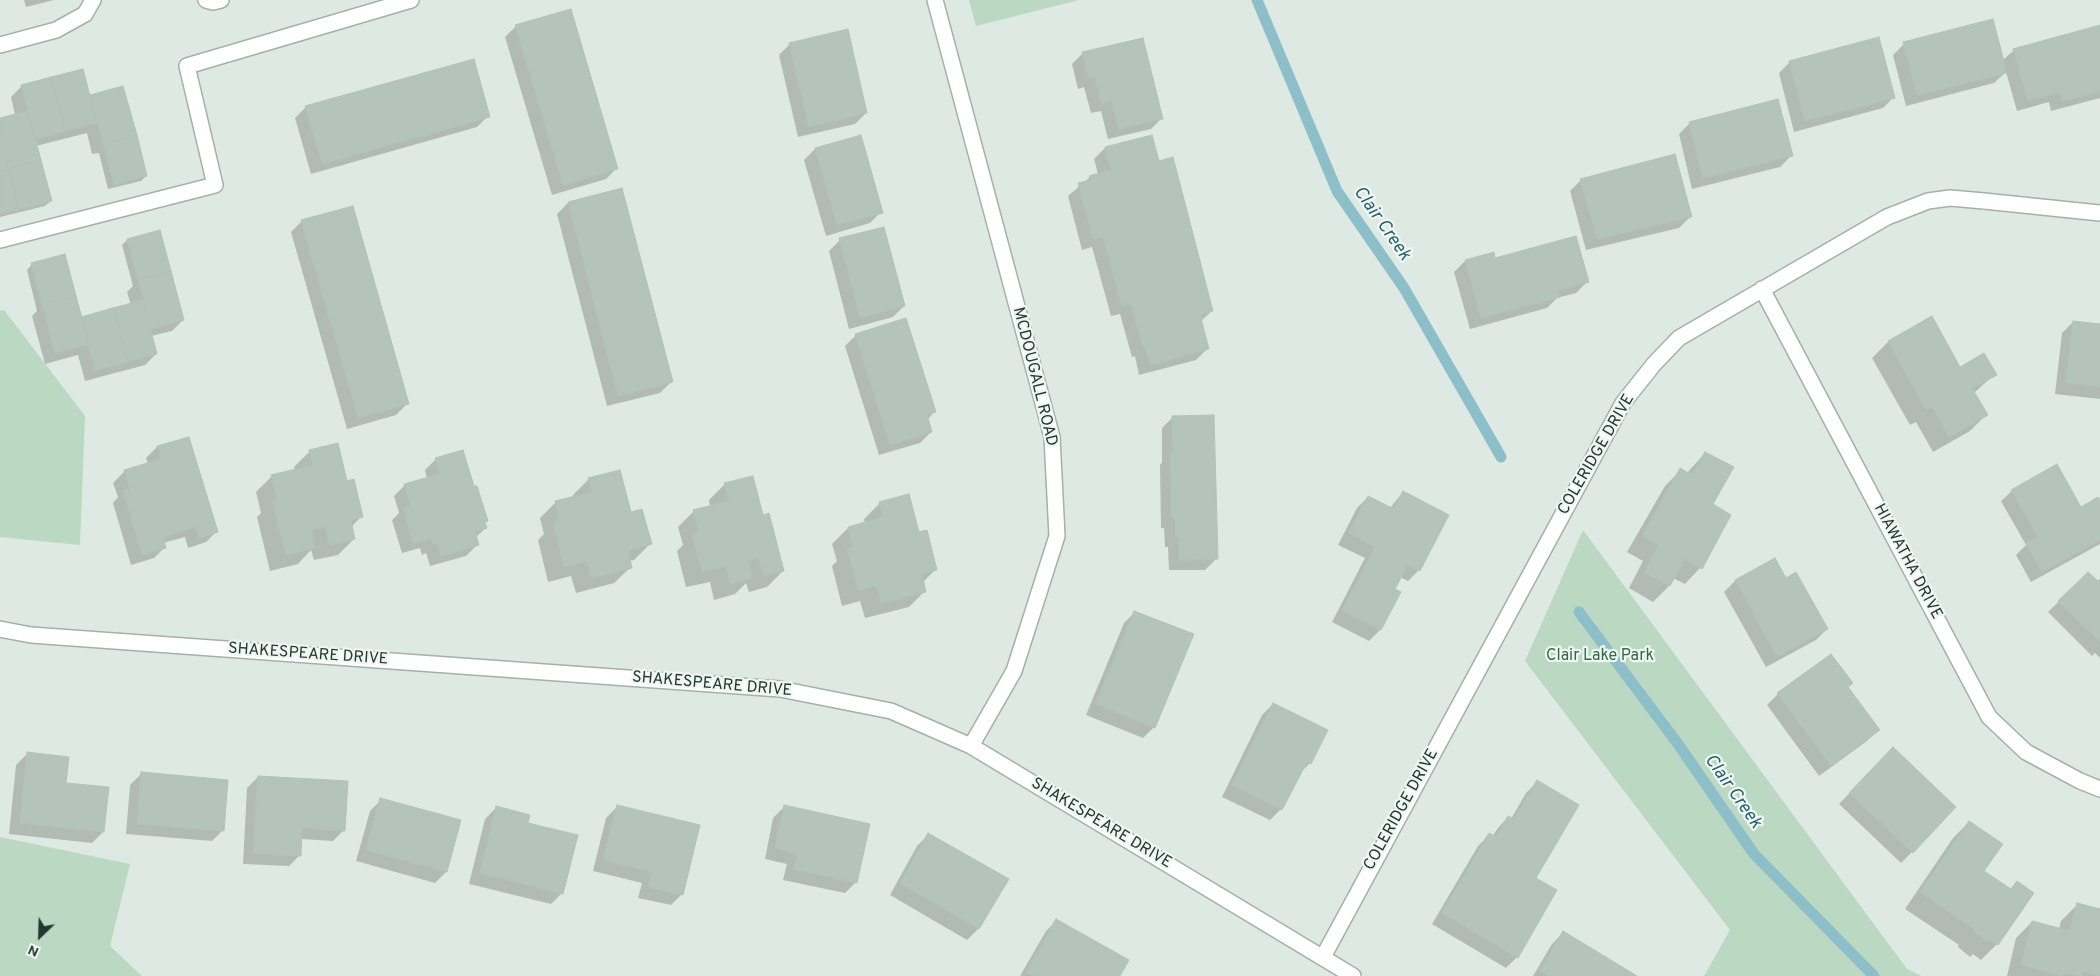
<!DOCTYPE html>
<style>
body{margin:0}
#map{position:relative;width:2100px;height:976px;overflow:hidden;background:#dfe9e4;font-family:Overpass,sans-serif}
canvas{display:block}
.north{position:absolute;left:15px;top:911px;width:50px;height:50px;-webkit-text-stroke:4px #eff6f2;paint-order:stroke;rotate:204deg;font-size:14px;font-weight:700;line-height:20px;text-align:center;color:#223731}
.north::after{content:'';display:block;margin:auto;width:18px;height:22px;background:#223731;clip-path:polygon(50% 0,100% 100%,50% 72%,0 100%)}
</style>
<div id="map">
<canvas width="2100" height="976"></canvas>
<div class="north">N</div>
</div>
<script>
const context = document.querySelector('canvas').getContext('2d');
context.lineJoin = 'round';
function paint(path, color) { context.fillStyle = color; context.fill(path, 'evenodd'); }
const shape = rows => new Path2D(rows.map(r => 'M' + r).join(''));
function trace(path, color, width, dash) { context.strokeStyle = color; context.lineWidth = width; context.lineCap = dash ? 'butt' : 'round'; context.setLineDash(dash || []); context.stroke(path); }
function write(font, color, halo, rows, align = 'center') {
  context.font = font + ' Overpass,sans-serif'; context.lineWidth = 4.5; context.setLineDash([]); context.textBaseline = 'middle'; context.strokeStyle = halo; context.fillStyle = color; for (const [text, x, y, turn = 0] of rows) {
    context.save(); context.translate(x, y); context.rotate((+turn || 0) * Math.PI / 180); context.textAlign = isNaN(turn) ? turn : align; if (halo) context.strokeText(text, 0, 0); context.fillText(text, 0, 0); context.restore();
  }
}
paint(shape([
 [969,0,1079,0,976,26],
 [4,310,85,416,80,545,0,537,0,311],
 [1583,530,1907,969,1922,976,1704,976,1730,930,1525,661],
 [0,837,130,864,110,946,142,976,0,976]
]), '#bad8c2');
paint(shape([
 [24,0,54,0,26,7],
 [516,26,617,168,606,179,552,195,505,37],
 [2100,26,2100,98,2051,111,2049,102,2017,111,2006,72,1994,83,1906,106,1893,55,1904,44,2002,61,2014,50],
 [790,44,866,113,855,124,798,137,779,55],
 [1083,53,1162,118,1151,129,1108,139,1101,111,1091,113,1084,87,1078,89,1072,64],
 [1790,62,1894,97,1883,108,1794,132,1779,73],
 [22,86,89,96,123,87,146,176,141,181,108,189,99,153,92,154,87,133,36,146,51,201,45,206,0,217,0,119,15,115,11,97],
 [306,107,488,116,477,127,311,174,295,118],
 [1690,123,1791,156,1780,167,1692,189,1679,134],
 [1105,148,1158,162,1212,311,1200,322,1207,349,1196,360,1139,375,1135,356,1132,357,1120,314,1111,316,1092,247,1082,250,1068,196,1090,177,1098,174,1094,159],
 [815,149,881,212,870,223,826,236,804,160],
 [1581,180,1690,217,1679,228,1586,250,1570,191],
 [622,190,671,382,660,393,607,406,557,214,568,203],
 [302,221,407,404,396,415,347,429,291,232],
 [127,240,183,320,172,331,151,336,156,354,145,365,85,381,78,355,45,364,32,316,37,311,27,270,32,264,81,318,131,305,127,292,133,286,122,245],
 [840,240,904,306,893,317,849,329,829,251],
 [1494,259,1587,282,1576,293,1557,298,1547,308,1470,329,1454,272,1465,261],
 [1932,318,1960,369,1995,374,1974,393,1986,415,1970,431,1933,452,1916,422,1910,425,1872,358,1888,342],
 [2073,322,2100,325,2100,399,2055,394,2062,333],
 [856,335,934,412,927,420,931,432,920,443,879,455,845,346],
 [1173,417,1216,559,1205,570,1169,570,1168,547,1165,547,1164,528,1161,528,1160,465,1162,462,1162,428],
 [157,447,217,531,206,542,188,548,185,537,163,543,165,547,154,558,131,565,113,503,118,497,113,483,124,472,148,464,146,458],
 [310,451,346,482,362,516,351,527,354,539,338,555,314,560,311,550,298,564,270,571,257,517,261,513,256,492,272,476,295,471,294,467],
 [1705,453,1712,505,1700,568,1685,584,1673,578,1669,586,1653,602,1629,588,1643,561,1627,552,1665,486,1681,470,1687,473],
 [436,459,473,488,486,521,484,523,486,528,475,538,477,545,466,556,430,566,426,553,422,555,420,548,402,553,392,520,399,513,394,496,405,485,427,479,425,470],
 [589,479,650,544,634,560,629,561,631,567,614,583,576,593,571,576,548,582,538,540,544,534,540,518,556,502,573,498,573,495],
 [725,484,762,517,783,571,767,587,749,592,746,583,735,594,714,600,710,582,686,587,677,551,683,545,678,527,694,511,710,507,709,500],
 [2012,491,2081,509,2100,503,2100,544,2031,582,2016,555,2026,545,2001,501],
 [1403,492,1419,570,1408,581,1400,577,1393,590,1399,592,1380,630,1369,641,1332,622,1365,558,1338,545,1357,508,1368,497,1390,508],
 [880,503,936,569,923,582,925,591,909,607,865,618,860,601,842,606,832,566,837,561,832,544,848,528,865,524,864,519],
 [1774,559,1786,580,1827,629,1816,640,1766,667,1724,592,1735,581],
 [2088,573,2098,583,2100,581,2100,658,2095,653,2092,656,2048,612],
 [1135,612,1154,727,1143,738,1086,715,1124,623],
 [1831,655,1852,683,1847,688,1878,730,1867,741,1819,776,1767,705,1778,694],
 [1273,704,1310,763,1299,774,1281,809,1270,820,1222,797,1262,715],
 [27,754,65,784,103,832,92,843,9,834,16,765],
 [1882,760,1912,852,1901,863,1839,804],
 [141,774,223,830,212,841,126,834,130,785],
 [258,777,344,830,333,841,301,839,300,855,289,866,243,864,247,788],
 [1537,782,1534,879,1556,891,1517,957,1506,968,1432,924,1478,846,1489,835,1492,837,1498,828,1508,817,1511,819,1526,793],
 [381,800,460,821,446,872,435,883,356,861,370,811],
 [617,807,682,894,671,905,638,898,642,883,593,871,606,818],
 [784,807,856,882,845,893,783,880,787,864,765,859,773,818],
 [496,808,527,824,562,893,551,904,469,884,485,819],
 [1969,822,1982,871,2010,890,2017,883,1997,944,1981,960,1973,954,1970,957,1958,947,1959,945,1905,909,1953,838],
 [928,835,1007,879,978,929,967,940,890,895,917,846],
 [2077,905,2100,910,2100,976,2007,976,2016,938,2032,922,2059,929,2061,921],
 [1057,920,1118,976,1020,976,1046,931],
 [1563,933,1635,976,1533,976,1552,944]
]), '#0003');
trace(shape([
 [1257,0,1337,191,1404,288,1501,457],
 [1579,612,1678,744,1754,854,1874,976]
]), '#8dbfc8', 11);
const building = shape([
 [571,9,618,169,563,185,515,25,571,9],
 [1993,19,2007,73,1917,95,1903,42,1993,19],
 [2100,25,2100,91,2062,101,2060,92,2028,101,2013,49,2100,25],
 [848,29,867,113,809,127,789,43,848,29],
 [1879,37,1895,98,1805,121,1789,61,1879,37],
 [1143,38,1163,119,1119,129,1112,101,1101,103,1095,77,1089,79,1082,52,1143,38],
 [474,59,490,117,322,164,305,106,474,59],
 [83,69,97,123,65,131,51,77,83,69],
 [51,77,65,131,35,139,21,85,51,77],
 [123,86,137,135,103,144,90,95,123,86],
 [1778,99,1793,156,1703,178,1689,122,1778,99],
 [28,111,41,160,8,169,0,141,0,118,28,111],
 [137,135,147,176,114,185,103,144,137,135],
 [861,135,883,213,837,225,815,148,861,135],
 [1152,135,1159,161,1173,157,1213,311,1200,315,1209,349,1150,365,1145,346,1143,347,1131,304,1122,306,1103,237,1093,239,1078,183,1091,180,1089,176,1111,170,1105,147,1152,135],
 [0,141,8,169,0,171,0,141],
 [1675,154,1692,217,1597,239,1580,179,1675,154],
 [41,160,52,201,19,210,8,169,41,160],
 [8,169,19,210,0,214,0,171,8,169],
 [622,188,673,382,618,396,568,202,622,188],
 [353,206,409,404,358,418,301,220,353,206],
 [884,227,905,306,860,318,839,238,884,227],
 [160,230,171,271,138,279,127,239,160,230],
 [1576,236,1589,282,1558,290,1560,297,1481,318,1465,260,1494,252,1495,258,1576,236],
 [65,254,76,296,42,304,31,263,65,254],
 [171,271,184,320,151,329,138,279,171,271],
 [76,296,89,344,55,353,42,304,76,296],
 [143,300,157,354,128,362,113,308,143,300],
 [113,308,128,362,95,371,81,317,113,308],
 [1932,316,1960,367,1984,353,1997,375,1972,388,1988,415,1949,437,1932,407,1926,410,1888,341,1932,316],
 [906,318,936,412,927,415,932,432,890,445,855,334,906,318],
 [2073,321,2100,324,2100,387,2066,383,2073,321],
 [1214,415,1218,559,1180,560,1179,537,1175,536,1175,518,1172,517,1170,453,1173,453,1172,416,1214,415],
 [189,437,218,532,199,538,196,527,163,537,166,548,142,555,123,491,130,489,124,470,161,459,157,446,189,437],
 [338,443,347,481,354,479,363,517,351,520,355,539,330,545,325,527,311,530,315,548,286,555,272,500,277,498,271,475,313,465,309,450,338,443],
 [463,450,474,486,477,486,488,521,485,522,487,528,475,532,479,545,441,556,437,543,433,544,431,538,413,543,403,508,411,506,404,484,440,474,435,458,463,450],
 [1705,452,1734,467,1713,504,1731,515,1702,569,1685,559,1670,586,1644,572,1659,545,1642,536,1680,468,1692,475,1705,452],
 [2057,464,2081,507,2098,497,2100,500,2100,540,2042,572,2026,543,2038,537,2011,490,2057,464],
 [620,470,631,512,642,509,652,544,628,550,632,568,592,578,587,561,564,567,553,523,560,521,555,501,592,492,588,478,620,470],
 [753,476,763,515,769,513,784,571,764,576,759,558,753,559,748,560,752,578,730,584,726,566,702,572,692,534,699,532,693,510,729,501,724,483,753,476],
 [1403,491,1449,515,1420,571,1408,565,1395,589,1401,592,1381,630,1342,611,1375,547,1349,533,1368,496,1394,509,1403,491],
 [909,494,919,532,927,530,937,570,922,574,926,592,881,603,876,586,858,590,847,548,853,547,848,527,883,517,879,502,909,494],
 [1775,558,1786,578,1796,572,1828,629,1777,657,1735,580,1775,558],
 [2088,572,2098,581,2100,579,2100,642,2058,601,2088,572],
 [1134,611,1194,634,1155,728,1096,704,1134,611],
 [1831,654,1853,683,1848,687,1880,730,1831,766,1777,693,1831,654],
 [1273,703,1328,730,1311,764,1307,762,1282,810,1232,785,1273,703],
 [1893,747,1956,807,1913,853,1849,793,1893,747],
 [27,752,69,757,66,783,109,787,104,832,20,823,27,752],
 [141,772,228,780,224,831,137,824,141,772],
 [258,776,348,781,345,831,302,828,301,856,253,853,258,776],
 [1537,780,1579,805,1536,878,1557,890,1518,958,1442,913,1489,833,1496,837,1508,816,1514,819,1537,780],
 [380,798,461,820,447,872,366,850,380,798],
 [617,805,700,825,683,895,648,887,652,872,603,860,617,805],
 [784,805,870,824,857,883,794,869,797,854,775,848,784,805],
 [496,806,530,815,528,823,578,835,563,894,480,873,496,806],
 [1969,821,2003,844,1984,871,2011,889,2017,881,2034,893,1998,945,1989,939,1987,941,1973,931,1974,929,1920,892,1969,821],
 [928,833,1009,879,979,929,900,883,928,833],
 [2077,903,2100,909,2100,976,2083,971,2082,976,2064,973,2063,976,2021,965,2032,921,2070,931,2077,903],
 [1056,919,1129,960,1120,976,1034,976,1026,972,1056,919],
 [1563,931,1637,976,1549,976,1540,970,1563,931]
]);
paint(building, '#b5c3bd');
trace(building, '#b3c1bb', 1);
const minor = shape([
 [206,0,213,2,221,0],
 [935,0,1052,437,1057,536,1014,671,971,746],
 [0,45,56,30,85,14,93,0],
 [0,240,215,185,187,66,411,0],
 [1762,289,1989,717,2026,752,2080,781,2100,789],
 [0,629,31,635,780,689,891,711,971,746,1353,976],
 [1323,957,1623,403,1654,364,1679,338,1887,217,1928,201,1950,198,1984,201,2100,213]
]);
trace(minor, '#a3b0ab', 18);
trace(minor, '#fff', 15);
write('16px', '#223731', '#eff6f2', [
 ["MCDOUGALL ROAD",1034,377,76],
 ["COLERIDGE DRIVE",1597,455,-60],
 ["HIAWATHA DRIVE",1907,562,62],
 ["SHAKESPEARE DRIVE",308,655,4],
 ["SHAKESPEARE DRIVE",712,685,5],
 ["COLERIDGE DRIVE",1402,810,-61],
 ["SHAKESPEARE DRIVE",1101,824,31]
]);
write('16px', '#316946', '#eff6f2', [
 ["Clair Lake Park",1600,657]
]);
write('italic 18px', '#24606b', '#eff6f2', [
 ["Clair Creek",1381,224,55],
 ["Clair Creek",1732,792,55]
]);
</script>
